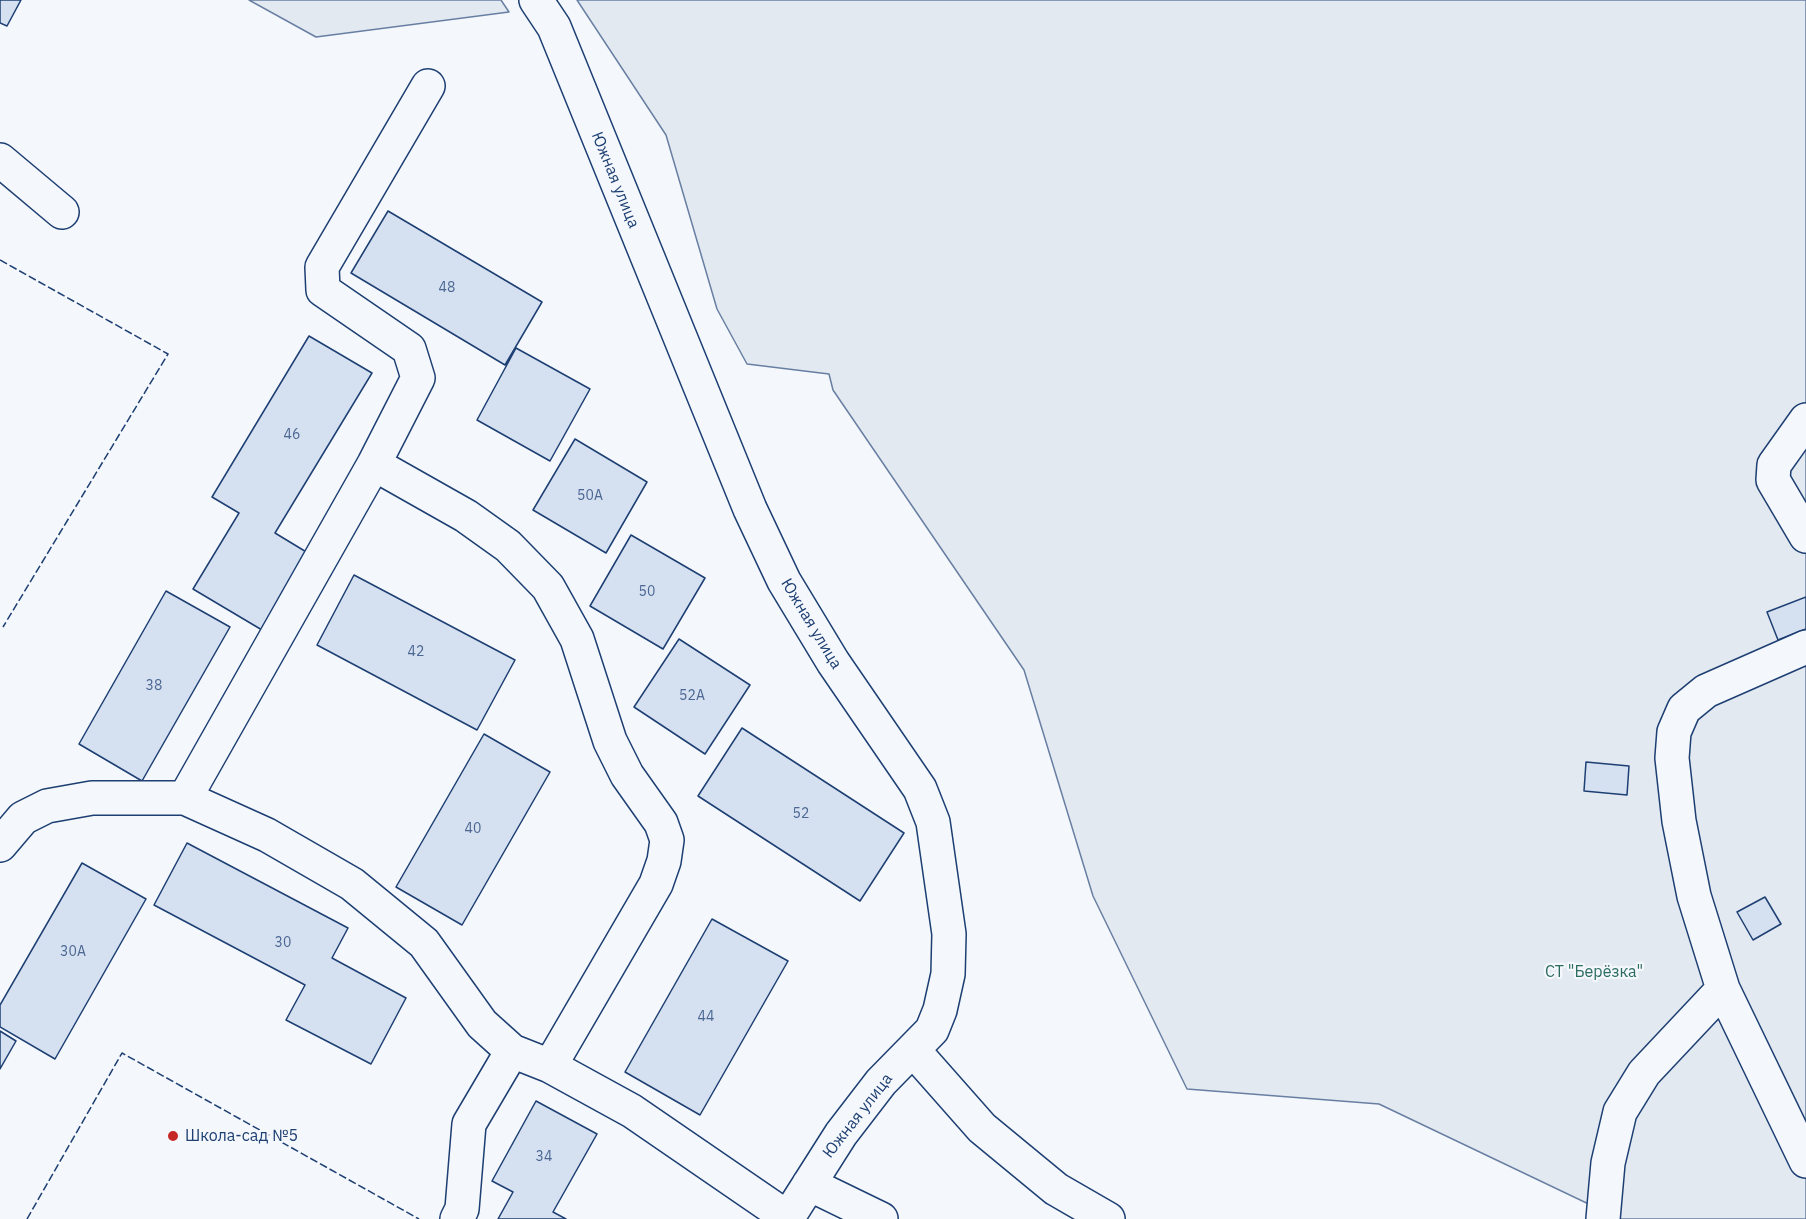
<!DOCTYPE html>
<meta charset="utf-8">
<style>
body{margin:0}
canvas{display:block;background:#f4f7fb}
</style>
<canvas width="1806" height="1219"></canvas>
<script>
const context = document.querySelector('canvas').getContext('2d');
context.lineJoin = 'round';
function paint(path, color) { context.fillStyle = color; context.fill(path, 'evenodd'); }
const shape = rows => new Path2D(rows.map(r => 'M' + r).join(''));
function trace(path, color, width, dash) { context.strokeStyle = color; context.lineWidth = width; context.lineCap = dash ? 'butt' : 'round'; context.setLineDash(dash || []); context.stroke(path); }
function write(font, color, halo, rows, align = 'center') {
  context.font = font + ' "IBM Plex Sans",sans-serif'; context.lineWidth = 4.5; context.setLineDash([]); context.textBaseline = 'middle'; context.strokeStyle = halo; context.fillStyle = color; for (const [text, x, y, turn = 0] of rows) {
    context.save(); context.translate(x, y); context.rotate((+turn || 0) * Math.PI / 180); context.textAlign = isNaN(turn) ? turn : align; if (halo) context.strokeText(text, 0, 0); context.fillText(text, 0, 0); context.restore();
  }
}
const green = shape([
 [249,0,501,0,509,12,316,37,249,0],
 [577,0,1806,0,1806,1219,1620,1219,1379,1104,1187,1089,1093,896,1024,670,833,390,829,374,747,364,717,309,666,135,577,0]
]);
paint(green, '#e3e9f0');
trace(green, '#687fa3', 1.5);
const building = shape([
 [0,0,21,0,7,26,0,23,0,0],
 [388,211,542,302,505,365,351,273,388,211],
 [309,336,372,373,275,533,308,553,262,630,193,589,239,513,212,497,309,336],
 [516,348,590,389,550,461,477,420,516,348],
 [575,439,647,482,606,553,533,510,575,439],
 [631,535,705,578,663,649,590,606,631,535],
 [354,575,515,660,477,730,317,645,354,575],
 [166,591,230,627,142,781,79,744,166,591],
 [1806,597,1806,629,1778,640,1767,612,1806,597],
 [679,639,750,685,705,754,634,707,679,639],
 [742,728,904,833,860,901,698,796,742,728],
 [484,734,550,772,462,925,396,887,484,734],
 [1586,762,1629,766,1627,795,1584,791,1586,762],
 [187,843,348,928,332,958,406,998,371,1064,286,1020,305,985,154,905,187,843],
 [82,863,146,899,55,1059,0,1027,0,1005,82,863],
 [1765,897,1781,924,1753,940,1737,912,1765,897],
 [712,919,788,961,700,1115,625,1072,712,919],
 [0,1031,16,1041,0,1069,0,1031],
 [536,1101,597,1134,553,1212,566,1219,498,1219,513,1192,492,1181,536,1101]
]);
paint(building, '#d5e0f0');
trace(building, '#1d3f73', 1.5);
const minor = shape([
 [536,0,554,27,750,509,784,581,833,662,920,789,933,822,949,934,948,974,940,1010,932,1030,881,1082,841,1134,787,1219],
 [0,160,62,212],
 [1806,420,1774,465,1773,480,1806,536],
 [374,464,466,516,508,546,548,587,577,639,610,741,627,775,661,823,667,840,664,861,656,884,550,1066],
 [185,798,374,464,418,378,409,349,323,290,322,267,428,86],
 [0,845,23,818,47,806,92,798,185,798,267,835,352,884,424,943,482,1024,512,1051,550,1066,632,1111,788,1218],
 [1723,989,1806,1161],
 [914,1051,982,1128,1056,1189,1108,1219],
 [809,1184,881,1219],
 [457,1219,462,1209,469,1124,512,1051],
 [1603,1219,1608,1163,1620,1112,1644,1073,1723,989,1694,896,1679,821,1672,758,1674,732,1684,709,1706,691,1806,647]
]);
trace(minor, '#1d3f73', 36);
trace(minor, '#f4f7fb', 33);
trace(shape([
 [0,260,168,354,3,627],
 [27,1219,122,1053,419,1219]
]), '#1d3f73', 1.5, [8, 3]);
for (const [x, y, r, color] of [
 [173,1136,6,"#c62828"]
]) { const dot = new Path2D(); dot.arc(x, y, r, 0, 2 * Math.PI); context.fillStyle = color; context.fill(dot); trace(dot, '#f4f7fb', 2); }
write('14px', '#4b6792', null, [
 ["48",447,288],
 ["46",292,435],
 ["50А",590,496],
 ["50",647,592],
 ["42",416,652],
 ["38",154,686],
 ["52А",692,696],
 ["52",801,814],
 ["40",473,829],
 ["30",283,943],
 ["30А",73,952],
 ["44",706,1017],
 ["34",544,1157]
]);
write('16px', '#1d3f73', '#f4f7fb', [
 ["Южная улица",615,180,68],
 ["Южная улица",811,624,59],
 ["Южная улица",858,1116,-52]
]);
write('16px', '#2c6c60', '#f4f7fb', [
 ["СТ \"Берёзка\"",1594,972]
]);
write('16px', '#1d3f73', '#f4f7fb', [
 ["Школа-сад №5",185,1136]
], 'left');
</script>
